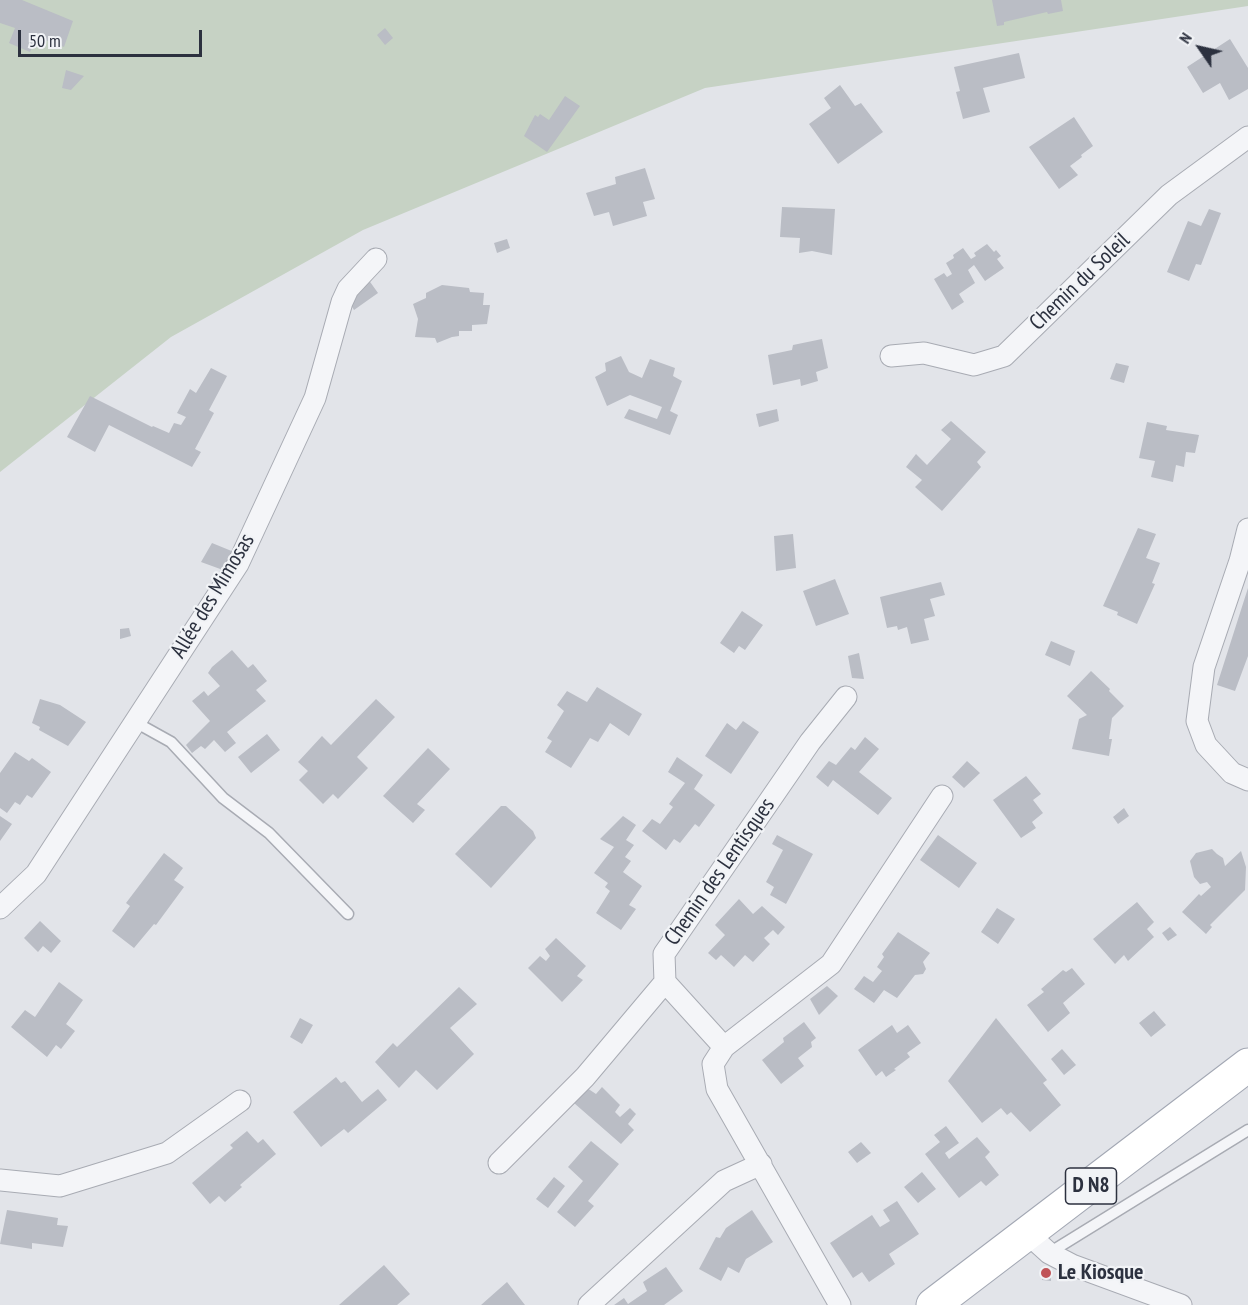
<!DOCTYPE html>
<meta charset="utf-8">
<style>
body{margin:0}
#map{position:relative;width:1248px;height:1305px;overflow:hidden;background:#e2e4e9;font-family:"PT Sans Narrow",sans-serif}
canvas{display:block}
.north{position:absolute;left:1170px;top:18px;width:60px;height:60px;-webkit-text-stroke:4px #f1f3f6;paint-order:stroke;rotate:304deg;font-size:16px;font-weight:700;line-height:24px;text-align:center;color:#2c313f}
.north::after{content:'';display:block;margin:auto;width:21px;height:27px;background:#2c313f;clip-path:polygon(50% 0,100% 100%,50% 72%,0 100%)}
.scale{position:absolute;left:18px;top:30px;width:184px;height:27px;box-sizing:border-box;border:3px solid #2c313f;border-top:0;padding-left:8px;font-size:18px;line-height:21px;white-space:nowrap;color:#2c313f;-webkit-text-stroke:4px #f1f3f6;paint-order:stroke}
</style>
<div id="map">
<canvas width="1248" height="1305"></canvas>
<div class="north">N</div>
<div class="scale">50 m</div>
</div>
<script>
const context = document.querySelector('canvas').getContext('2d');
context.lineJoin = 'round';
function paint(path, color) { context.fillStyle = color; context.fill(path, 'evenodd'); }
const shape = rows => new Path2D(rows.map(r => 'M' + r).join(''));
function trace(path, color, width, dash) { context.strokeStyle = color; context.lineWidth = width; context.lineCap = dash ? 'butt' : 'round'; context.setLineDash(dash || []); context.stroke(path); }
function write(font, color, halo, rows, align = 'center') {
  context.font = font + ' "PT Sans Narrow",sans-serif'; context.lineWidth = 4.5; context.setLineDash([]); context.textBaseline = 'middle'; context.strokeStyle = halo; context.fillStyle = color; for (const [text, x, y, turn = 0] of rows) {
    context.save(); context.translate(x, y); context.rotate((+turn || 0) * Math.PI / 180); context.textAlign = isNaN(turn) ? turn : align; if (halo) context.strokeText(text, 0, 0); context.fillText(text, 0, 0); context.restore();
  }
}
paint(shape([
 [0,0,1248,0,1248,6,705,88,363,230,171,337,0,472]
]), '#c6d2c4');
paint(shape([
 [0,0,22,0,73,21,64,47,37,37,30,52,9,43,15,28,0,23],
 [992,0,1061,0,1063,11,1048,14,1047,12,1004,22,1004,25,997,26],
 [385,28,393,38,385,45,377,35],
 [1230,39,1248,68,1248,89,1229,100,1220,83,1203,93,1187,67],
 [1019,53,1025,78,983,88,990,112,963,119,956,92,960,91,954,67],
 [66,70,84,76,71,90,62,88],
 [840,85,855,106,861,103,883,132,838,164,809,124,831,108,824,98],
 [565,96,580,106,547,152,524,136,535,115,538,117,540,114,549,120],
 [1074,117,1093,146,1081,155,1082,157,1070,166,1078,175,1059,189,1029,147],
 [645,168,655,199,643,202,647,216,613,226,609,212,594,216,586,193,616,184,615,177],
 [782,207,835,209,832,255,812,251,799,253,800,238,780,237],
 [1209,209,1221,213,1201,265,1196,264,1189,281,1167,272,1188,221,1201,226],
 [507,239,510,248,497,253,494,243],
 [987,244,994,252,996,250,1001,256,997,259,1004,268,985,281,974,265,968,270,975,283,959,294,964,302,952,310,934,279,944,273,947,277,952,274,946,263,954,258,953,255,963,248,971,259,976,256,974,253],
 [368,279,378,293,354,310,348,300],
 [442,285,469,288,470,292,484,293,483,305,490,305,487,324,472,325,472,331,459,331,459,336,452,337,437,343,435,338,415,337,418,319,413,304,426,298,426,293],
 [822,339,828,368,816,372,818,381,801,386,800,379,773,385,768,355,792,350,793,345],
 [621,356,629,372,642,378,650,359,675,368,673,376,682,381,670,411,678,415,670,435,624,418,629,409,657,419,662,407,630,395,607,406,595,377,606,371,605,363],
 [1116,363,1129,366,1124,383,1110,379],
 [211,368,227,376,209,410,214,413,195,449,201,452,192,467,109,425,95,452,67,437,90,396,152,427,153,426,169,433,174,423,181,425,186,417,177,413,190,389,196,393],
 [777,409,779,421,759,427,756,414],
 [951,421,986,452,977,462,981,467,942,511,915,487,922,480,906,467,916,454,927,465,951,439,941,430],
 [1147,422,1167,426,1166,430,1199,435,1195,453,1186,452,1184,467,1176,465,1173,482,1151,477,1155,461,1139,458],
 [1138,528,1156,534,1146,558,1160,563,1152,583,1155,584,1137,624,1117,615,1118,612,1103,606],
 [793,534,796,568,776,571,774,536],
 [212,543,234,552,223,570,201,562],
 [835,579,849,614,816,626,803,591],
 [941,582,945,595,930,599,935,616,924,619,929,640,911,644,907,627,898,630,897,626,887,628,880,597],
 [1248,588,1248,656,1235,691,1217,685],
 [742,611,763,625,745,650,739,646,734,653,720,643],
 [129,628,131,636,120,639,120,629],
 [1051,641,1075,651,1070,666,1045,655],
 [232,650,248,668,253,664,267,681,256,690,266,701,227,732,236,743,225,752,214,740,205,749,201,746,192,753,186,745,210,721,192,701,204,691,208,696,220,686,208,673,212,667],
 [859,653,864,679,852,678,848,656],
 [1091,671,1110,689,1109,691,1124,706,1112,718,1109,739,1112,739,1109,756,1072,749,1079,719,1087,715,1067,696],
 [597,687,642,714,629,736,610,723,598,742,590,738,571,768,545,752,552,741,547,738,564,711,557,705,567,691,587,702],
 [40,699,60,705,86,722,68,746,39,730,40,727,32,723],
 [376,699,395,717,357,757,368,768,338,799,333,794,323,804,299,780,308,771,298,762,322,736,331,745],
 [743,721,759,732,731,774,705,756,727,723,736,730],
 [267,734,280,750,251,773,238,757],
 [865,737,879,749,859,772,892,798,878,815,833,780,828,787,816,777,829,761,836,765,851,747,855,750],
 [428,748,450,769,417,804,425,810,413,823,383,796],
 [15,752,29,761,32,758,51,772,32,798,27,795,20,805,15,802,7,813,0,808,0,773],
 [677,757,703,775,694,789,715,805,699,827,695,824,680,843,674,839,666,850,642,831,652,819,660,824,673,807,669,804,685,783,668,772],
 [967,761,980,773,964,788,952,777],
 [1026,776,1041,794,1033,800,1043,813,1032,822,1036,828,1021,838,993,800],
 [501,806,506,806,533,831,536,838,491,888,455,854],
 [1124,808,1129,816,1118,824,1113,817],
 [0,816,12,824,0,841],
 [623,816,636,825,626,840,634,845,625,857,631,861,623,872,642,886,629,905,636,909,621,930,596,913,610,891,605,887,608,883,594,873,614,847,600,839],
 [777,835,813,854,786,904,770,895,774,887,766,882,783,850,772,844],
 [938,835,977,863,959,888,920,860],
 [1212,849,1217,854,1223,858,1225,866,1241,851,1246,867,1245,890,1210,925,1212,927,1206,934,1182,912,1199,894,1201,896,1211,887,1207,882,1200,884,1194,877,1190,861,1196,853],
 [164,853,183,868,174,880,184,887,156,925,154,924,134,948,112,931,130,906,126,903],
 [739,899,753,914,762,906,785,927,778,935,773,930,764,938,770,944,753,962,745,955,734,967,721,955,716,960,708,953,725,935,715,925],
 [1137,902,1154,922,1147,929,1154,937,1128,961,1124,955,1115,964,1093,939],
 [997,908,1015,919,998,944,981,932],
 [40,921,61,941,51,953,43,946,38,952,24,938],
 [1170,927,1177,935,1168,941,1162,933],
 [898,932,930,953,923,962,926,969,923,974,915,975,897,998,884,990,874,1003,854,989,864,976,873,982,882,971,877,967,884,957,882,954],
 [556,938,586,966,577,976,583,980,562,1002,528,968,540,956,546,961,550,956,545,949],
 [1072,968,1085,984,1063,1003,1070,1013,1048,1032,1027,1005,1044,992,1041,989,1063,970,1066,972],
 [59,982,83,1000,66,1024,75,1031,61,1049,56,1045,47,1057,11,1027,25,1010,35,1017],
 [827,986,838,996,819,1015,810,999],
 [459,987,477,1004,450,1028,474,1054,437,1090,416,1070,399,1088,375,1062,393,1043,397,1047],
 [1154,1011,1166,1025,1151,1037,1139,1023],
 [300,1018,313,1025,302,1044,290,1037],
 [996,1018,1047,1080,1043,1083,1061,1105,1030,1132,1011,1112,1007,1115,1001,1108,982,1123,948,1081],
 [804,1022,816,1038,811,1042,812,1047,798,1058,804,1066,781,1084,762,1060,784,1042,783,1038],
 [892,1025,897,1033,908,1025,921,1043,907,1053,910,1057,894,1069,896,1070,886,1077,882,1071,876,1076,858,1050],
 [1062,1049,1076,1065,1064,1075,1051,1059],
 [336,1077,341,1083,345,1081,362,1102,378,1089,387,1100,348,1133,344,1129,321,1147,293,1112],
 [602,1087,620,1105,615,1112,620,1117,630,1108,636,1114,628,1124,634,1130,621,1144,574,1103,587,1088,596,1094],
 [946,1126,959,1143,945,1153,949,1159,977,1137,990,1152,985,1157,999,1175,986,1186,981,1181,959,1198,925,1154,940,1142,934,1135],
 [247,1131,258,1143,263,1139,276,1154,240,1185,242,1187,225,1202,219,1196,210,1204,192,1183,233,1148,230,1145],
 [591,1141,619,1164,588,1201,594,1206,575,1227,557,1212,583,1181,568,1167],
 [861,1142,871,1153,857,1163,848,1152],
 [922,1172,936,1189,918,1203,904,1187],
 [554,1177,565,1186,548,1208,536,1199],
 [897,1201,919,1234,889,1254,895,1264,869,1282,862,1272,853,1278,830,1243,872,1215,880,1227,890,1221,883,1210],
 [7,1210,58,1218,57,1225,68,1226,63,1247,32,1243,32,1249,0,1244],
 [752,1210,773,1242,746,1259,739,1273,728,1267,721,1281,699,1269,716,1237,720,1238,726,1228],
 [384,1265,410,1294,397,1305,339,1305],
 [666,1267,683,1291,664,1305,614,1305,624,1298,628,1304,647,1291,643,1282],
 [1048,1268,1051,1270,1051,1281,1042,1280,1042,1270],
 [507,1282,525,1305,481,1305]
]), '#babdc5');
const service = shape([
 [135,722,171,742,223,798,269,833,348,914],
 [1049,1253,1248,1130]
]);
const minor = shape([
 [891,356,924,353,974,365,1004,356,1169,195,1248,137],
 [1248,529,1240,561,1204,667,1197,721,1206,745,1232,773,1248,780],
 [0,908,36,874,238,564,315,398,342,302,348,289,376,259],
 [724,1047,665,982,664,954,810,742,846,697],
 [499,1163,585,1077,665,982],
 [0,1180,60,1186,167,1153,240,1101],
 [1028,1234,1049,1253,1072,1265,1181,1305],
 [589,1305,724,1181,761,1164],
 [840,1305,717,1089,713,1064,724,1047,831,964,942,796]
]);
const primary = shape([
 [933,1305,1248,1065]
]);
trace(service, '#a8abb3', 13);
trace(minor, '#a8abb3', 23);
trace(primary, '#a2a7b3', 35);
trace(service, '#f4f5f8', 10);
trace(minor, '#f4f5f8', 21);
trace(primary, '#fff', 33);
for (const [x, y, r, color] of [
 [1046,1273,6,"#c05458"]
]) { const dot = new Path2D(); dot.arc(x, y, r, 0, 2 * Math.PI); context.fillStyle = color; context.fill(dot); trace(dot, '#f1f3f6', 2); }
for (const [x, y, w] of [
 [1091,1186,51]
]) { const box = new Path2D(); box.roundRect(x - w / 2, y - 18, w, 36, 4.5); context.fillStyle = '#f1f3f6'; context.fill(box); trace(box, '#2c313f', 1.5); }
write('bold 21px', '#2c313f', null, [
 ["D N8",1091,1186]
]);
write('22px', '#2c313f', '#f1f3f6', [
 ["Chemin du Soleil",1080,282,-44],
 ["Allée des Mimosas",213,596,-59],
 ["Chemin des Lentisques",720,872,-55]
]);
write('bold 22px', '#2c313f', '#f1f3f6', [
 ["Le Kiosque",1058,1273]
], 'left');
</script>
